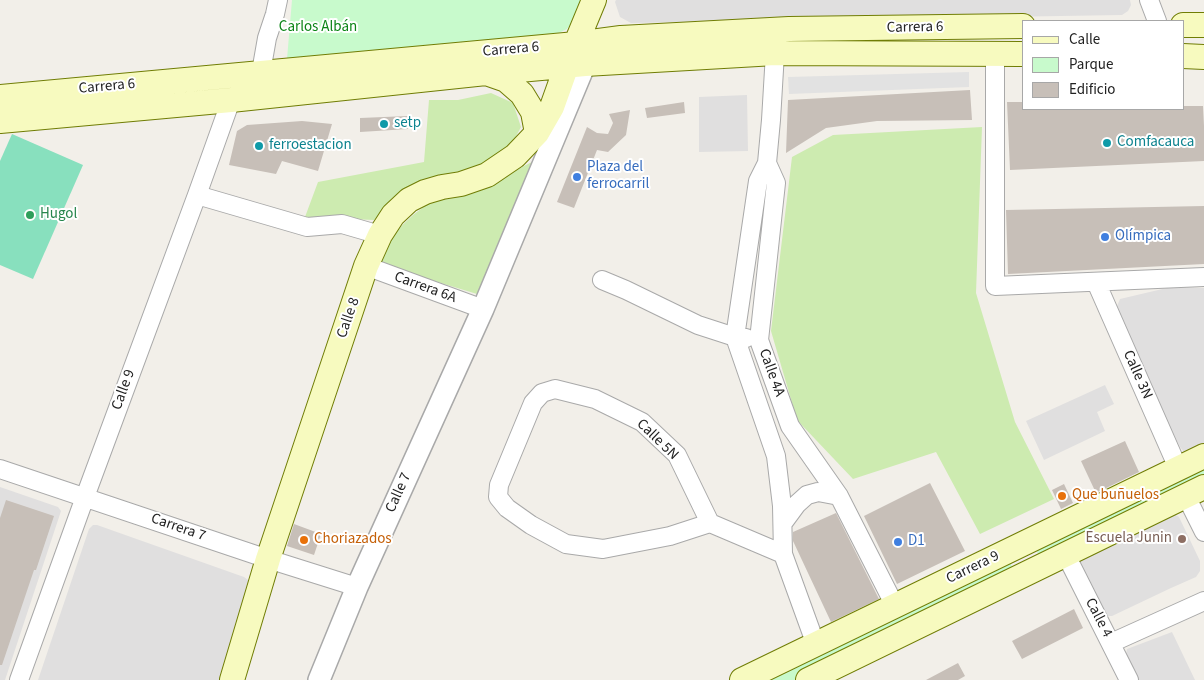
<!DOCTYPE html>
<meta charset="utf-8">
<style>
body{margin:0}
#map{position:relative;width:1204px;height:680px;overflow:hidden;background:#f2efe9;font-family:"Source Sans 3",sans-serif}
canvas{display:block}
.legend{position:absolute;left:1022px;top:20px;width:162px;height:90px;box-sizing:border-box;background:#fff;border:1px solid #a7a7a7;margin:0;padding:6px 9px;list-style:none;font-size:15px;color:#222}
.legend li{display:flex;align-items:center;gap:10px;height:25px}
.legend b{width:25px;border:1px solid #a7a7a7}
</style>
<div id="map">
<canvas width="1204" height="680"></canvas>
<ul class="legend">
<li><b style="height:6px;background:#f7fabf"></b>Calle</li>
<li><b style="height:14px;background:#c8facc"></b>Parque</li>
<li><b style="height:14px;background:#c7bfb8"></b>Edificio</li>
</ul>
</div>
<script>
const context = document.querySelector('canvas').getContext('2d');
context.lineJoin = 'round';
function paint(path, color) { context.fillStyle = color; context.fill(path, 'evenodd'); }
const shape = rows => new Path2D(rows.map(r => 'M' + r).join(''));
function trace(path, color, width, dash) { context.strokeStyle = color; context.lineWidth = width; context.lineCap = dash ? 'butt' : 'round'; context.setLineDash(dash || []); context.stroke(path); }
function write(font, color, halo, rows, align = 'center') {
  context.font = font + ' "Source Sans 3",sans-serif'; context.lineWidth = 4; context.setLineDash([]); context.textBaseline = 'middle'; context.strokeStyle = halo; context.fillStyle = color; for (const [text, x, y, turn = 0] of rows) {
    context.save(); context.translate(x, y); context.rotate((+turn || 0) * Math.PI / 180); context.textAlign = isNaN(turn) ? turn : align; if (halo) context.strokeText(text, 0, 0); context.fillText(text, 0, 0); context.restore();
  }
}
paint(shape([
 [616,0,1130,0,1131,5,1128,11,1122,15,631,23,620,17,615,2],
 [747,95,748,151,699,152,699,97],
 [1171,287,1204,288,1204,450,1185,453,1180,447,1116,321,1115,311,1120,299],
 [1105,385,1114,404,1097,412,1105,431,1044,460,1026,421],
 [0,487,58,507,61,511,5,680,0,680],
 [1174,514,1179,517,1200,561,1200,571,1196,577,1171,588,1112,616,1107,616,1078,567,1079,555],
 [93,525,97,525,244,577,248,580,248,586,220,680,38,680,89,529],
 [1172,632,1195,680,1139,680,1126,654,1127,649]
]), '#e0dfdf');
paint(shape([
 [491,93,513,103,521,127,508,151,487,164,406,192,374,220,305,217,318,182,424,162,429,100,458,100],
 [982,127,976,293,1015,422,1054,499,980,534,936,452,853,479,797,420,771,331,792,157,833,135],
 [536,160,477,294,375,263,390,237,413,215,438,196,506,175]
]), '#cdebb0');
paint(shape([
 [292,0,584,0,580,13,567,29,550,37,287,59],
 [1204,464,1204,480,1041,560,1035,547],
 [1008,559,1015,572,794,680,762,680]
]), '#c8facc');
paint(shape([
 [12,134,83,165,33,279,0,265,0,161]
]), '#88e0be');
paint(shape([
 [969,72,969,87,789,94,788,77]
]), '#e2e2e2');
paint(shape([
 [970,90,972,120,877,121,826,128,786,153,788,100],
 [684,102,685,113,647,118,645,108],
 [1007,102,1023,102,1023,109,1183,109,1183,106,1203,106,1204,126,1204,161,1010,170],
 [630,110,626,135,608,152,597,150,574,208,557,202,587,127,597,133,608,134,613,123,609,114],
 [408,116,408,129,360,132,360,118],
 [302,121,332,124,318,171,282,161,276,174,229,165,237,131,247,125],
 [1204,206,1204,264,1008,274,1006,210],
 [1125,441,1139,472,1096,493,1081,461],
 [930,483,965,551,897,584,864,516],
 [1064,484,1073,503,1061,509,1052,490],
 [6,500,54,516,36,570,34,570,2,665,0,665,0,518],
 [836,513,879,599,831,622,793,541,793,532],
 [294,524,321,534,314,555,287,546],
 [1074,609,1083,628,1022,659,1012,641],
 [958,663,965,676,958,680,926,680]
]), '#c7bfb8');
const minor = shape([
 [1149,0,1157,21],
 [775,53,771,120,767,163,776,183,759,340,790,426,839,496,895,606],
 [995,53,995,286,1204,277],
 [261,72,267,38,275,14,278,0],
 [767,163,758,181,735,337,776,456,782,506,783,554,816,645],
 [197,195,307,227,342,224,380,235],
 [366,266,483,309],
 [602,280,626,290,698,325,735,337,746,338],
 [1096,282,1178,468],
 [0,469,268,559,357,587],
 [1186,496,1204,532],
 [710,523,677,455,642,422,595,399,555,389,542,393,533,403,499,485,498,497,507,508,531,525,566,544,603,549,670,536,710,523,783,554],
 [783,523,797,504,807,495,818,492,839,496],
 [1066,555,1129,680],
 [1111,643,1204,601],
 [19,680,85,497,197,195,231,100]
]);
const tertiary = shape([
 [319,680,357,587,483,309,585,64]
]);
const secondary = shape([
 [1183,25,1204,25],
 [1183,56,1204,57],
 [486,73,506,80,522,94,533,112,537,133],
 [0,97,576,44,621,38,789,29,1023,26],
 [0,121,231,100,486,73,585,64,775,53,1023,54],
 [232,680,268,559,366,266,380,235,393,215,409,200,425,192,442,187,461,184,487,175,515,156,537,133,552,107,567,65,594,0],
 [742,680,1204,456],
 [808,680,1204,487]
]);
trace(minor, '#a9a9a9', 20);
trace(tertiary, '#a9a9a9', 24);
trace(secondary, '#707d05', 26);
trace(minor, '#fff', 18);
trace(tertiary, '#fff', 21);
trace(secondary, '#f7fabf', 24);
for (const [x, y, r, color] of [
 [384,124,5,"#0f9aa8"],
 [1107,143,5,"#0f9aa8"],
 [259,146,5,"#0f9aa8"],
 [577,177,5,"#3f7fe0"],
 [30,215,5,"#2e9e5b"],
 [1105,237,5,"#3f7fe0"],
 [1062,496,5,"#e8710a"],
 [1182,539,5,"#8d6e63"],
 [304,540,5,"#e8710a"],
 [898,542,5,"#3f7fe0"]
]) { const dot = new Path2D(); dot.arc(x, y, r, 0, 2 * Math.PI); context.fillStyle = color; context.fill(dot); trace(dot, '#fff', 2); }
write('15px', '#0c8416', '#fff', [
 ["Carlos Albán",318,28]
]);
write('15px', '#222', '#fff', [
 ["Carrera 6",915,28,-1],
 ["Carrera 6",511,50,-5],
 ["Carrera 6",107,87,-5],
 ["Carrera 6A",425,288,20],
 ["Calle 8",349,318,-71],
 ["Calle 4A",771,373,70],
 ["Calle 3N",1137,375,66],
 ["Calle 9",124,390,-70],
 ["Calle 5N",657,440,44],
 ["Calle 7",399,493,-66],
 ["Carrera 7",178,528,19],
 ["Carrera 9",973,568,-26],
 ["Calle 4",1098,618,63]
]);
write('15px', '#0d838f', '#fff', [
 ["setp",394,124],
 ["Comfacauca",1117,143],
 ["ferroestacion",269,146]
], 'left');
write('15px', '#366cbe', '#fff', [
 ["Plaza del",587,168],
 ["ferrocarril",587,185],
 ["Olímpica",1115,237],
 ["D1",908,542]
], 'left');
write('15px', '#27864d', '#fff', [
 ["Hugol",40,215]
], 'left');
write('15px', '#c56008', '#fff', [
 ["Que buñuelos",1072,496],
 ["Choriazados",314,540]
], 'left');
write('15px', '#785e54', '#fff', [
 ["Escuela Junin",1172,539]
], 'right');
</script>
